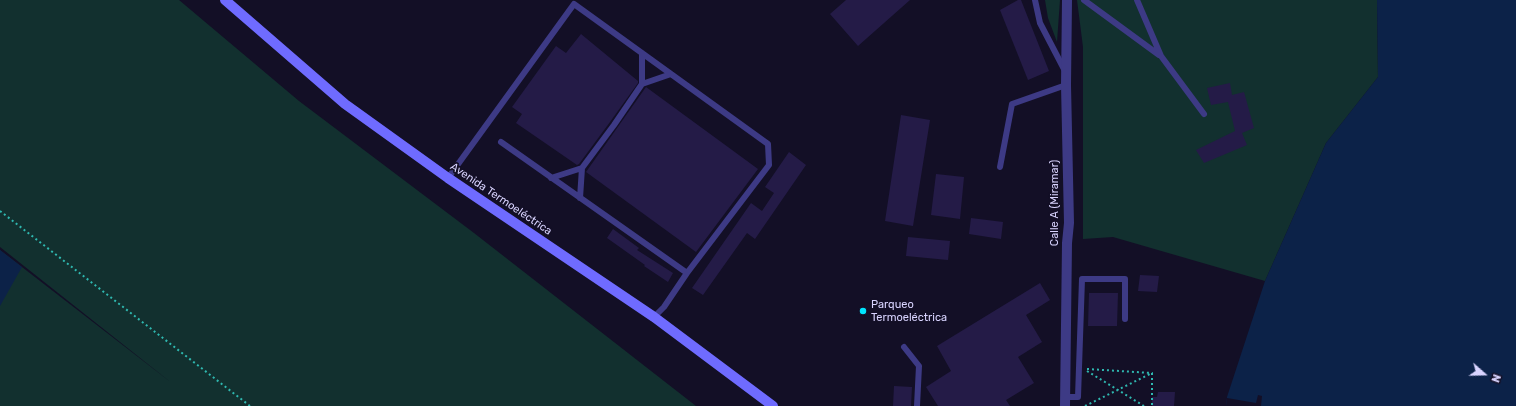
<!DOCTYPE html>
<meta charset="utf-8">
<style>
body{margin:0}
#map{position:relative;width:1516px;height:406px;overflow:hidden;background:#130f26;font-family:Rubik,sans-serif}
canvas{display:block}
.north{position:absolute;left:1464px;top:354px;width:40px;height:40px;-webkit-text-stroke:3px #130f26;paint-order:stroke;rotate:110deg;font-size:11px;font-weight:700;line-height:16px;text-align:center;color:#d9d4ff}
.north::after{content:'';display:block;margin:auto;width:14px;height:18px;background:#d9d4ff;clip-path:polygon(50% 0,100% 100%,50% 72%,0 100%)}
</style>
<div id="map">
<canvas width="1516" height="406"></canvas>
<div class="north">N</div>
</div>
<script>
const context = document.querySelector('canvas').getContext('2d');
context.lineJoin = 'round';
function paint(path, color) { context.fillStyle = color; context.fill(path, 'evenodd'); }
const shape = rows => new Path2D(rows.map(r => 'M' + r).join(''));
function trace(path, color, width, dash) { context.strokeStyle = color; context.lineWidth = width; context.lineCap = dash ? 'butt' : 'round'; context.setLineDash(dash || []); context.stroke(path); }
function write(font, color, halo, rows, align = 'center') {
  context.font = font + ' Rubik,sans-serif'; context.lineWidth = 3.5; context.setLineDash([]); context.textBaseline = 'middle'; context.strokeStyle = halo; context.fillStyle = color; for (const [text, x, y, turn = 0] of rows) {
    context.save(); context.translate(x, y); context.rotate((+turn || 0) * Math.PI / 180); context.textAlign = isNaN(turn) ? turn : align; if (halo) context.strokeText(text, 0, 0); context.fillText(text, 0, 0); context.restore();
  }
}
paint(shape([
 [0,0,179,0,299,101,474,233,696,406,0,406,0,250,173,384,0,247],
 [1045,0,1060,0,1057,42,1048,18],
 [1077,0,1377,0,1378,77,1326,143,1265,281,1113,237,1083,239,1083,47]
]), '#12302f');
paint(shape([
 [1377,0,1516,0,1516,406,1226,406,1227,397,1265,281,1326,143,1378,77],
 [0,250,22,267,0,306]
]), '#0c2248');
paint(shape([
 [1258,395,1262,396,1261,406,1226,406,1227,398,1256,403]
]), '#130f26');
paint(shape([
 [846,0,910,0,858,46,830,14],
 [1018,0,1021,0,1049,71,1028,80,1000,10],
 [581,34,638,81,638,83,610,122,579,164,577,165,516,123,522,114,512,107,556,46,566,53],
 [1230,83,1232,95,1244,92,1254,128,1242,133,1247,145,1204,163,1196,150,1235,131,1228,102,1211,105,1207,88],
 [646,87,758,169,696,252,586,172],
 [901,115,930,120,913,226,885,221],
 [789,152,806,165,755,239,747,233,703,295,692,288,751,203,762,211,774,193,765,187],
 [936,174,964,177,960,219,931,215],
 [971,218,1003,222,1001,239,969,234],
 [613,229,639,248,637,250,673,273,668,282,644,266,645,265,607,238],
 [908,237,950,241,948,260,906,256],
 [1140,275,1159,276,1157,292,1138,291],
 [1040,283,1050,300,1026,315,1042,342,1018,357,1034,383,1006,400,1010,406,938,406,926,387,951,371,937,346],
 [1089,293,1118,293,1117,326,1088,326],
 [894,386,912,387,911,406,893,406],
 [1158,392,1175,392,1174,406,1152,406,1152,397,1157,397]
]), '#241b47');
trace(shape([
 [0,211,250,406],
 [1087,369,1152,373,1152,406],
 [1087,371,1144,406],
 [1085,406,1152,373]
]), '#2fb8b0', 2, [2, 3]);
trace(shape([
 [1035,0,1040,23,1065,71],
 [1084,0,1159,55],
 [1137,0,1161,56,1204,114],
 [642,84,671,74],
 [501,142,687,273],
 [1000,167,1012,104,1066,85],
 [448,178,574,4,768,144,769,165,687,273,664,307,654,317],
 [551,178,582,168,614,125,642,84,642,53],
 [580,198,582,168],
 [904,347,919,366,917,406],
 [1065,397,1078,397,1082,279,1125,279,1125,319]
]), '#3d3a85', 6);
trace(shape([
 [1065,406,1067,243,1069,223,1066,85,1067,0]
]), '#3d3a85', 10);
trace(shape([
 [225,0,345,104,448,178,654,317,773,406]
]), '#6f6bff', 10);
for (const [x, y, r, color] of [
 [863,311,4,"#00e5ff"]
]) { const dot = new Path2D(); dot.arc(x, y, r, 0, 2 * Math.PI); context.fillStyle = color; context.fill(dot); trace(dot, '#130f26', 1.5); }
write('11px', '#d9d4ff', '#130f26', [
 ["Avenida Termoeléctrica",501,199,34],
 ["Calle A (Miramar)",1055,203,-90]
]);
write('11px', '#d9d4ff', '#130f26', [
 ["Parqueo",871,305],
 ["Termoeléctrica",871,318]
], 'left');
</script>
